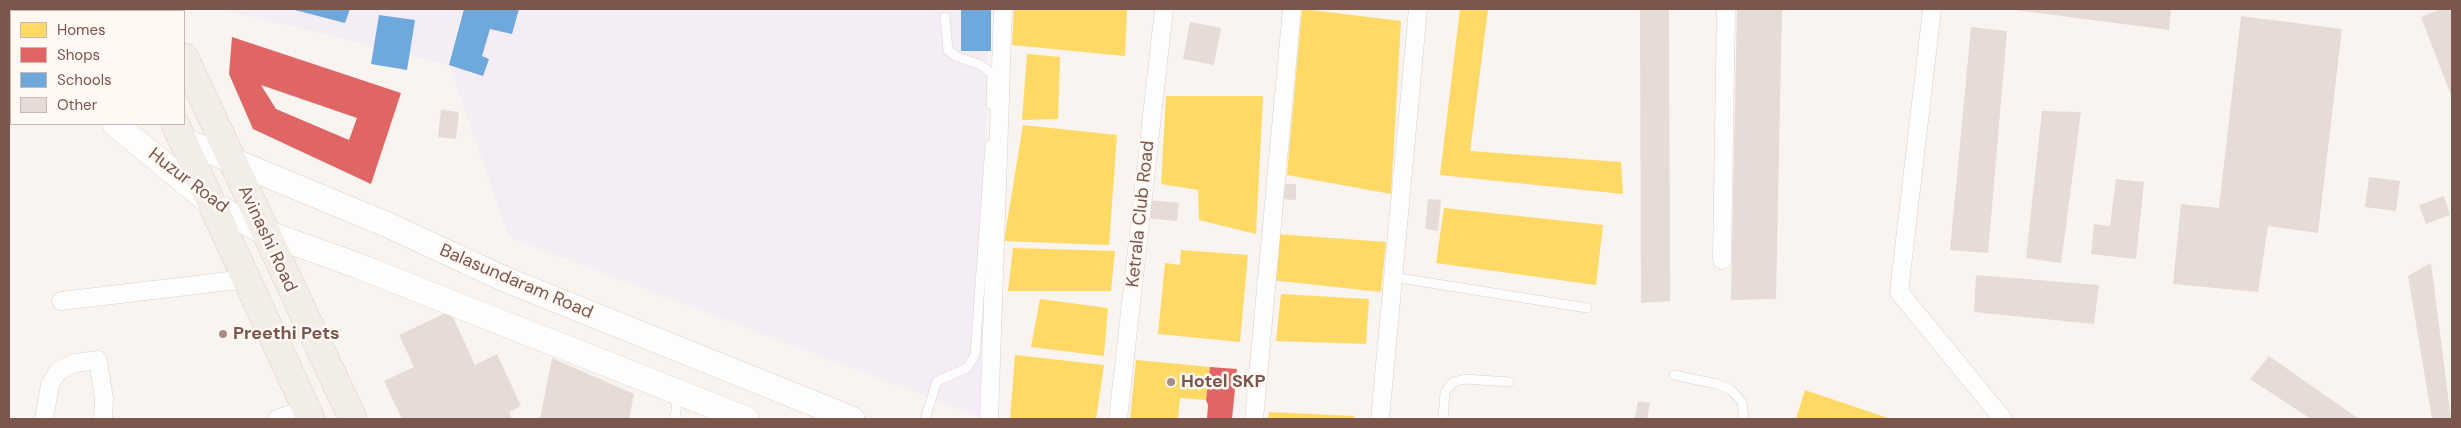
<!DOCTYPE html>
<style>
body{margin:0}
#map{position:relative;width:2461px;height:428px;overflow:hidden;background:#f9f4ef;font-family:"DM Sans",sans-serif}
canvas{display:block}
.frame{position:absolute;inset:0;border:10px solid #7b564c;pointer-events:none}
.legend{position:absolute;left:10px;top:10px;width:175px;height:115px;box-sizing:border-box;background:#fff8f3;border:1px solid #cab7b0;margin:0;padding:6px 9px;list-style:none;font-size:15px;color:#7b564c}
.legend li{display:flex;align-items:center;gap:10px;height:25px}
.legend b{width:25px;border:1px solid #cab7b0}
</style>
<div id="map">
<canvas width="2461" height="428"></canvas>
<div class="frame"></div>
<ul class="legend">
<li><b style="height:14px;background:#ffd966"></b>Homes</li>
<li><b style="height:14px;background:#e06666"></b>Shops</li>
<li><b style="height:14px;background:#6fa8dc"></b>Schools</li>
<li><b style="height:14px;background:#e6dbd6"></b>Other</li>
</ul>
</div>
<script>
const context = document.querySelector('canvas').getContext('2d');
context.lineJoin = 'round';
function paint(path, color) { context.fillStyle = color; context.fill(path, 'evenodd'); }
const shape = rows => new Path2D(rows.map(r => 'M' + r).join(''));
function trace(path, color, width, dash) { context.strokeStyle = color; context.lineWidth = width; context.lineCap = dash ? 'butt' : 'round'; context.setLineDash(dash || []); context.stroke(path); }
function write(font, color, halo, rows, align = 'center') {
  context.font = font + ' "DM Sans",sans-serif'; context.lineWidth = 5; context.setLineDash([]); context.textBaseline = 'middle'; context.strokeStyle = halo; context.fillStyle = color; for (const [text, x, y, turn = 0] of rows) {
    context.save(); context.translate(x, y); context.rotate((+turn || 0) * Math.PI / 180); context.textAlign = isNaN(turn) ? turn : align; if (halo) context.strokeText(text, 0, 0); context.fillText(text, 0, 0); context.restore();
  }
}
paint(shape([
 [220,9,989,9,980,417,509,237,449,65]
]), '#f5edf5');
paint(shape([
 [1014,9,1127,9,1125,56,1012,45],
 [1302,9,1401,21,1391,194,1287,175],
 [1460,9,1488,9,1470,151,1621,162,1623,194,1440,175],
 [1027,54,1060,57,1058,119,1022,120],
 [1166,96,1263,96,1256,234,1199,220,1198,190,1161,184],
 [1023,125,1117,135,1109,245,1004,241],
 [1444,208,1603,225,1596,285,1436,263],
 [1276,234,1386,242,1381,292,1271,280],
 [1013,248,1115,251,1111,291,1008,291],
 [1181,250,1248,255,1240,342,1158,334,1165,263,1180,265],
 [1281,294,1369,299,1366,344,1276,341],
 [1040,299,1108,308,1104,356,1031,347],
 [1015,355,1104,365,1096,419,1010,419],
 [1136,360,1210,367,1206,400,1180,398,1178,419,1130,419],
 [1805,390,1891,419,1796,419],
 [1269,412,1354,416,1354,419,1268,419]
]), '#ffd966');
paint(shape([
 [232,37,401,93,371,184,253,129,229,74],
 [261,85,357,118,349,140,276,109],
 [1210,367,1237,369,1232,419,1207,419,1208,405,1206,400]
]), '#e06666');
paint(shape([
 [291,9,350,9,345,23],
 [464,9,519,9,512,34,490,29,482,56,489,59,483,76,449,65],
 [961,9,991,9,991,51,961,51],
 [379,15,415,20,407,70,371,64]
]), '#6fa8dc');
paint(shape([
 [1640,9,1669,9,1670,301,1641,303],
 [1737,9,1782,9,1776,299,1731,300],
 [2008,9,2171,9,2169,30],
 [2442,9,2452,9,2452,98,2421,17],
 [2241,16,2342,29,2318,233,2268,226,2258,292,2173,284,2181,204,2219,208],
 [1190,22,1221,28,1214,65,1183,59],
 [1971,27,2007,31,1988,253,1950,250],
 [441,110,459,112,456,139,438,137],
 [2042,111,2081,112,2061,263,2026,258],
 [2369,177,2400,181,2396,211,2365,207],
 [2116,179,2144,182,2136,259,2091,254,2094,224,2110,226],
 [1281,184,1296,184,1296,200,1280,199],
 [2444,196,2450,215,2426,224,2419,205],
 [1428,199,1441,200,1438,231,1425,229],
 [1148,200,1179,203,1177,221,1146,218],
 [2431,263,2451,419,2432,419,2408,276],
 [1976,275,2099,285,2094,324,1974,312],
 [450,311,475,365,497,354,521,406,509,412,512,419,402,419,384,381,414,367,399,335],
 [2269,356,2359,419,2311,419,2250,379],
 [552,358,634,394,629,419,540,419],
 [1638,401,1650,403,1647,419,1635,418]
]), '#e6dbd6');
const service = shape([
 [945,17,948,50,955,56,981,65,992,74,991,105],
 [1393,277,1587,308],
 [1674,375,1717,384,1731,390,1742,402,1744,419],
 [675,419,678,395],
 [925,419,937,381,967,368,975,355,990,145],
 [1443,419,1445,392,1453,382,1465,379,1509,382]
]);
const minor = shape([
 [1932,9,1899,292,2003,419],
 [1722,260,1726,9],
 [61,301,246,279],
 [44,419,50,385,58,371,75,363,98,360,104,399,103,419],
 [277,419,306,409],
 [989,419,1003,9],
 [1118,419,1164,9],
 [1254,419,1292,9],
 [1380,419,1418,9]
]);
const secondary = shape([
 [9,42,11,44],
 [115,124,212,204,264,232,356,265,746,419],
 [183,140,388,225,502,278,852,419]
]);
const primary = shape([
 [122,9,123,11],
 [162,9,163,11],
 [184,57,353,419],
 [175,124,311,419]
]);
trace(service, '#d9d0cc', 10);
trace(minor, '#d9d0cc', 19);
trace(secondary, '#dad1cd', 26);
trace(primary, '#dacfcb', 29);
trace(service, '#fefdfd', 9);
trace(minor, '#fefdfd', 18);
trace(secondary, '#fefdfd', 25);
trace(primary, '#f3ede7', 28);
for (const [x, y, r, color] of [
 [223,334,5,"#a78d85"],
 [1171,382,5,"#a78d85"]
]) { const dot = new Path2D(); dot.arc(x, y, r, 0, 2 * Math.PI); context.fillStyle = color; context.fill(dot); trace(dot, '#fff8f3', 2); }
write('18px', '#7b564c', '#fff8f3', [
 ["Huzur Road",188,181,37],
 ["Ketrala Club Road",1141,214,-84],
 ["Avinashi Road",267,239,65],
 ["Balasundaram Road",516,282,23]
]);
write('bold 18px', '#7b564c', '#fff8f3', [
 ["Preethi Pets",233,334],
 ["Hotel SKP",1181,382]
], 'left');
</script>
